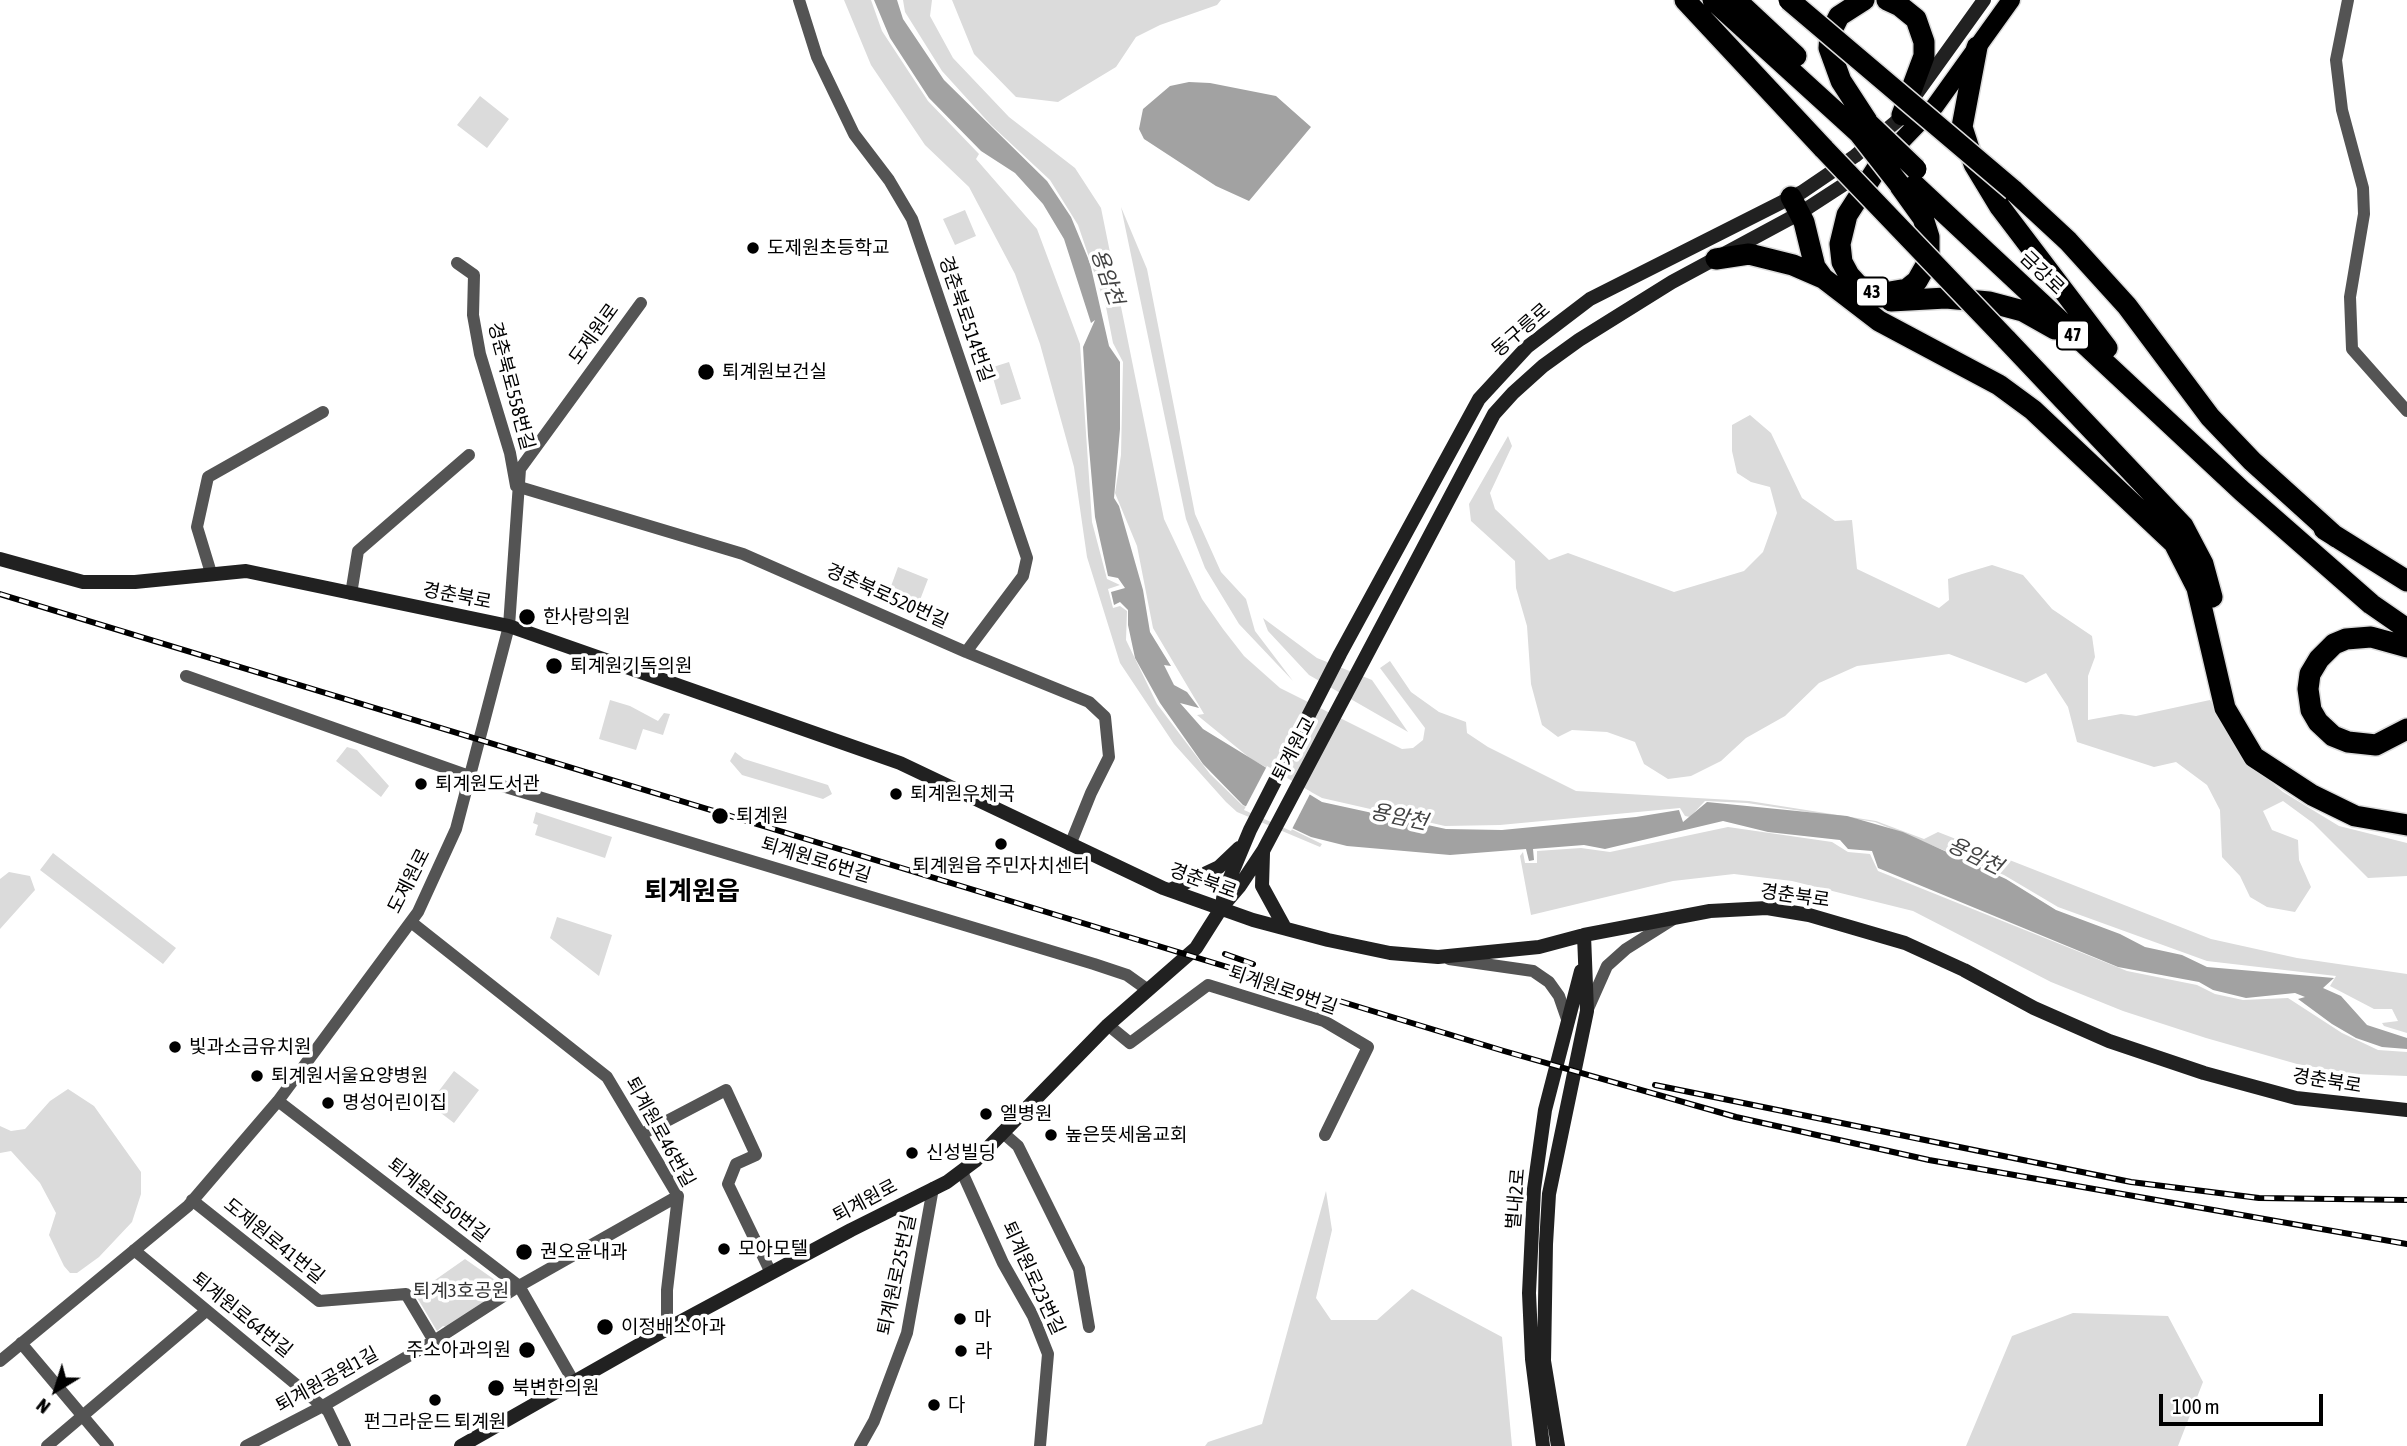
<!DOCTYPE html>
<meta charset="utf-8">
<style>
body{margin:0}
#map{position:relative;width:2407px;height:1446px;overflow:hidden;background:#fff;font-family:"Asap Condensed",sans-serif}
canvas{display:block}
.north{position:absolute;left:21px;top:1355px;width:70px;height:70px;-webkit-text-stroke:5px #fff;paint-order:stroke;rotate:218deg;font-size:19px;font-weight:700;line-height:28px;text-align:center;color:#000}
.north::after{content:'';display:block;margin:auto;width:24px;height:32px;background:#000;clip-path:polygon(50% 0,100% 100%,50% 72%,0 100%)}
.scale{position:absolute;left:2159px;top:1394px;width:164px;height:32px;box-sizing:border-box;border:4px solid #000;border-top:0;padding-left:9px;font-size:21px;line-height:24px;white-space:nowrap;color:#000;-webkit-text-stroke:5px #fff;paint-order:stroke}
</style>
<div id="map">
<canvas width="2407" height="1446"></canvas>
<div class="north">N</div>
<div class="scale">100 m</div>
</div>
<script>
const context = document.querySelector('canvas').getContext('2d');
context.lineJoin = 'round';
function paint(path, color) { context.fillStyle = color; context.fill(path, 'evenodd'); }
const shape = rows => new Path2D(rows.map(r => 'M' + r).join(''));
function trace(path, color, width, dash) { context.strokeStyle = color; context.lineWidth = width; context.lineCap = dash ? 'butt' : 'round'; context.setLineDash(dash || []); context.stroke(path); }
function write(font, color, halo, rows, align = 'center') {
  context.font = font + ' "Asap Condensed","Noto Sans KR",sans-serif'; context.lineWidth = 7; context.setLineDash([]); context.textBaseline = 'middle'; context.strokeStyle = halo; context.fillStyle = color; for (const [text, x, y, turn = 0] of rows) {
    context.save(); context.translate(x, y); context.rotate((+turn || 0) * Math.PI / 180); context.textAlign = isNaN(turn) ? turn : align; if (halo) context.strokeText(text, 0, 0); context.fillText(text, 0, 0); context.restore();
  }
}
paint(shape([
 [844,0,871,0,882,31,928,101,979,154,976,159,1037,229,1080,344,1092,522,1107,579,1120,585,1108,589,1113,608,1120,606,1127,611,1126,640,1157,704,1210,774,1242,805,1322,844,1320,847,1237,812,1226,802,1174,744,1120,663,1087,557,1074,467,1040,344,1015,274,969,187,925,145,871,65],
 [903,0,932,0,930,16,953,58,1009,117,1075,168,1101,208,1164,519,1202,599,1223,629,1244,656,1280,688,1402,749,1413,748,1423,740,1425,728,1380,668,1390,661,1411,692,1439,712,1466,722,1467,733,1488,747,1576,791,1749,801,1876,821,1924,839,1938,832,2211,939,2297,958,2407,974,2407,1033,2384,1026,2382,1023,2398,1021,2392,1009,2374,1009,2330,986,2336,976,2207,961,2058,907,2004,875,1875,822,1747,803,1705,801,1690,817,1685,816,1680,808,1500,825,1445,826,1322,798,1251,759,1197,715,1204,714,1153,628,1137,546,1115,493,1121,455,1123,362,1113,343,1106,307,1078,225,1050,180,991,125,942,71,905,12],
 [952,0,1221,0,1217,5,1160,25,1136,37,1116,67,1058,102,1016,97,974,54],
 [480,96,509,119,487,148,457,125],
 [1121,207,1147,269,1195,514,1221,572,1246,599,1255,631,1293,681,1239,624,1205,568,1186,519],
 [965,210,976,236,955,245,943,219],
 [1009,362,1021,399,1001,405,990,368],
 [1750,415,1771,433,1802,498,1835,521,1852,520,1857,569,1939,608,1949,600,1948,579,1962,574,1992,565,2023,575,2052,609,2092,636,2095,657,2088,676,2088,720,2121,714,2136,716,2210,700,2243,758,2283,792,2339,826,2407,843,2407,876,2368,878,2313,823,2283,801,2263,811,2272,830,2298,840,2299,860,2311,887,2295,912,2267,907,2250,897,2240,876,2222,857,2220,810,2207,785,2176,762,2154,767,2077,742,2068,707,2046,673,2026,683,1949,654,1857,666,1819,683,1785,716,1746,738,1721,761,1691,776,1668,779,1644,764,1635,742,1607,732,1572,730,1558,737,1542,725,1531,684,1527,626,1516,588,1515,561,1471,521,1469,504,1508,436,1512,446,1490,493,1495,509,1549,560,1568,553,1674,592,1744,571,1763,552,1777,513,1770,487,1751,482,1737,473,1732,451,1732,425],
 [898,567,928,579,915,613,897,606,901,594,890,589],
 [1263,618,1317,658,1372,680,1408,732,1309,675,1268,631],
 [610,700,630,706,658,721,664,713,670,714,663,735,643,729,636,750,599,739],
 [347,747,357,750,389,786,381,797,336,761],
 [735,752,744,759,828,785,832,794,823,799,742,775,730,761],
 [536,812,612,837,605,858,535,835,538,825,533,823],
 [1728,827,1832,842,1848,852,1870,854,1878,871,2127,971,2197,985,2215,994,2243,1000,2288,998,2342,1033,2378,1050,2407,1052,2407,1076,2355,1074,2297,1064,2206,1038,2123,1011,2051,982,1913,911,1792,881,1734,874,1673,881,1531,915,1520,856,1523,852,1525,863,1537,863,1537,851,1581,848,1610,852],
 [53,853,176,948,163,964,40,870],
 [9,872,30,876,35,890,0,929,0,879],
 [557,917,612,935,599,976,550,938],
 [454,1071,479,1090,454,1123,429,1104],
 [68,1089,94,1106,141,1172,141,1194,132,1222,99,1257,77,1273,70,1273,64,1266,49,1235,56,1213,40,1183,11,1151,0,1153,0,1126,11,1131,25,1129,50,1101],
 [1326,1191,1332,1230,1316,1298,1331,1320,1377,1320,1412,1289,1502,1337,1512,1446,1205,1446,1208,1442,1262,1424],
 [465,1259,505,1287,505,1291,450,1328,443,1326,437,1331,415,1294],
 [2073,1313,2168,1316,2203,1382,2178,1446,1966,1446,2012,1336]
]), '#dbdbdb');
paint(shape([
 [874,0,897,0,903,19,944,80,1047,181,1071,217,1090,263,1109,346,1120,362,1120,429,1114,498,1119,506,1143,590,1150,632,1171,666,1164,665,1174,685,1187,692,1199,708,1180,703,1203,729,1322,802,1446,829,1502,830,1636,817,1679,810,1683,822,1707,802,1847,816,1903,832,2006,879,2056,910,2120,934,2145,947,2182,955,2207,967,2334,978,2323,988,2341,996,2367,1025,2407,1038,2407,1049,2382,1047,2356,1038,2332,1024,2298,999,2305,997,2295,993,2246,998,2213,990,2199,982,2118,967,1878,868,1872,851,1848,849,1840,840,1768,832,1723,821,1605,849,1584,845,1533,849,1534,860,1529,861,1526,849,1450,855,1347,846,1311,837,1243,805,1203,764,1160,703,1135,658,1128,625,1128,610,1120,602,1114,605,1111,592,1125,588,1118,578,1108,576,1095,517,1088,436,1083,347,1095,320,1091,323,1064,239,1043,204,1015,173,981,151,929,98,890,38],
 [1189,82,1210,83,1276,96,1311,127,1249,201,1216,186,1144,139,1139,129,1143,109,1170,86]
]), '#a2a2a2');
paint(shape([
 [1267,766,1311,792,1291,831,1244,810]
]), '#fff');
const primary = shape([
 [1886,157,1935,106,2011,0]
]);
const highway = shape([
 [1685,0,1824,149],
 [1713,0,1859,133],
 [1736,0,1796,56],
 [1864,0,1839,16,1830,34,1829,48,1841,81,1869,124],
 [1887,0,1900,6,1916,19,1924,42,1924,56,1902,115],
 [1977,47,1962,127,1974,164,2000,207,2107,348],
 [1883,159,1847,215,1840,244,1842,262,1849,275,1860,287,1878,294,1907,289,1917,281,1929,260,1929,237,1923,218,1900,186],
 [1906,177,2242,491,2371,604,2407,629],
 [2013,190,2068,241,2127,306,2210,417,2252,461,2336,537],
 [1791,197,1804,222,1815,267,1823,278],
 [1716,259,1749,254,1793,265,1823,278,1879,321,1999,385,2033,410,2174,543,2197,588,2225,708,2254,757,2312,795,2355,816,2407,825],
 [1891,301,1946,298,1989,302,2023,311,2055,329],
 [2006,339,2183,526,2203,564,2212,597],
 [2324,529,2407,581],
 [2407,647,2371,637,2346,639,2334,644,2319,659,2310,674,2308,689,2311,710,2318,722,2333,736,2348,742,2376,745,2407,729]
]);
trace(primary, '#dbdbdb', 21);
trace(highway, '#dbdbdb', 24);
trace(shape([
 [799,0,817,57,854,134,889,180,912,219,1027,558,1023,576,966,652],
 [2348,0,2336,60,2342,110,2363,188,2364,214,2350,297,2352,349,2407,411],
 [457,263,474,275,473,315,480,354,510,453,516,486,743,554,966,652,1089,702,1105,717,1109,757,1091,793,1070,845],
 [211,573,197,527,208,477,323,412],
 [351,594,358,551,469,455],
 [186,676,469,776,1094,964,1127,975,1148,990],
 [411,922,607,1077,678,1196,667,1290,667,1329],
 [1449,959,1533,971,1549,982,1559,996,1567,1019],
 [1587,1011,1607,966,1626,949,1672,920],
 [1108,1025,1130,1043,1208,985,1324,1021,1368,1047,1325,1135],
 [278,1101,519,1286,575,1384],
 [1002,1132,1018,1146,1079,1269,1089,1327],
 [642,1134,726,1090,756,1155,736,1164,728,1184,771,1273],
 [962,1172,1003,1263,1033,1316,1048,1354,1040,1446],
 [192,1200,319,1301,406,1294,434,1341],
 [134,1250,328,1411,345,1446],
 [21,1343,108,1446],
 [0,1361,188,1206,278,1101,418,912,456,829,509,626,520,469,641,303],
 [47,1446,206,1311],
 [246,1446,323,1406,434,1341,519,1286,678,1196],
 [860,1446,874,1421,907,1333,933,1188]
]), '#545454', 12);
trace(shape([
 [0,559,83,582,135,582,246,571,509,626,900,763,1163,888,1253,920,1328,940,1390,953,1438,957,1539,947,1584,935,1710,911,1767,908,1809,915,1905,943,1964,970,2034,1008,2109,1041,2204,1073,2296,1098,2407,1110],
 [1263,853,1262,886,1285,928],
 [1170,890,1219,867,1239,848],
 [1222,906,1224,892,1250,830,1340,654,1479,399,1527,347,1590,299,1802,192,1855,156,1897,121,1984,0],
 [461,1446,667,1329,851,1230,947,1182,975,1161,1108,1025,1196,948,1222,907,1239,887,1263,851,1494,414,1513,393,1543,366,1579,340,1672,282,1800,213,1857,176],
 [1543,1446,1532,1359,1529,1293,1534,1189,1545,1110,1581,971],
 [1558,1446,1544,1361,1546,1244,1549,1194,1587,1011,1584,935]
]), '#212121', 14);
trace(primary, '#000', 18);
trace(highway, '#000', 21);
const rail = shape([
 [0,594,1504,1051,1736,1117,1929,1160,2407,1244],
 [1225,954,1253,964],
 [1655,1085,2131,1182,2259,1198,2407,1200]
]);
trace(rail, '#000', 6);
trace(rail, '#fff', 3.5, [10]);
const highwayBridge = shape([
 [1789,0,2013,190],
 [1869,124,1916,169],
 [1859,133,1899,184],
 [1824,149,2006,339]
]);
trace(highwayBridge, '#dbdbdb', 24, []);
trace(highwayBridge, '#000', 21);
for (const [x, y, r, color] of [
 [753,248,7,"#000"],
 [706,372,9,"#000"],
 [527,617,9,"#000"],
 [554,666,9,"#000"],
 [421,784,7,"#000"],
 [896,794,7,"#000"],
 [720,816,9,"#000"],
 [1001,844,7,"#000"],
 [175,1047,7,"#000"],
 [257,1076,7,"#000"],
 [328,1103,7,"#000"],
 [986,1114,7,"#000"],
 [1051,1135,7,"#000"],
 [912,1153,7,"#000"],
 [724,1249,7,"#000"],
 [524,1252,9,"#000"],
 [960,1319,7,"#000"],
 [605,1327,9,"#000"],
 [527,1350,9,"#000"],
 [961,1351,7,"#000"],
 [496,1388,9,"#000"],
 [435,1400,7,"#000"],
 [934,1405,7,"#000"]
]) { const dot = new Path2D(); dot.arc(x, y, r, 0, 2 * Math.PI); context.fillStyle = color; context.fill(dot); trace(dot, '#fff', 2.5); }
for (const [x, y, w] of [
 [1872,292,32],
 [2073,335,32]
]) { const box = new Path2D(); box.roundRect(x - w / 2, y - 14.5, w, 29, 5); context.fillStyle = '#fff'; context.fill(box); trace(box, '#000', 2); }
write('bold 18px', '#000', null, [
 ["43",1872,292],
 ["47",2073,335]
]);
write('19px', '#000', '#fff', [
 ["도제원초등학교",767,248],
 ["퇴계원보건실",722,372],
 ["한사랑의원",543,617],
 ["퇴계원기독의원",570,666],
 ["퇴계원도서관",435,784],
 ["퇴계원우체국",910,794],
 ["퇴계원",736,816],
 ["퇴계원읍 주민자치센터",1001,866,"center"],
 ["빛과소금유치원",189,1047],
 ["퇴계원서울요양병원",271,1076],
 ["명성어린이집",342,1103],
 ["엘병원",1000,1114],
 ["높은뜻세움교회",1065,1135],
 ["신성빌딩",926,1153],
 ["모아모텔",738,1249],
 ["권오윤내과",540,1252],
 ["마",974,1319],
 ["이정배소아과",621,1327],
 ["주소아과의원",511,1350,"right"],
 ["라",975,1351],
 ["북변한의원",512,1388],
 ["다",948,1405],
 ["펀그라운드 퇴계원",435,1422,"center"]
], 'left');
write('19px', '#000', '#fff', [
 ["금강로",2042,273,44],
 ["경춘북로514번길",966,319,71],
 ["동구릉로",1521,330,-41],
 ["도제원로",594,334,-54],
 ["경춘북로558번길",511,386,75],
 ["경춘북로",457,596,11],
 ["경춘북로520번길",887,596,24],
 ["퇴계원교",1294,749,-62],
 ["퇴계원로6번길",816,860,17],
 ["도제원로",409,881,-63],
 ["경춘북로",1203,881,20],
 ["경춘북로",1795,896,8],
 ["퇴계원로9번길",1283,990,19],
 ["경춘북로",2327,1081,9],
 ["퇴계원로46번길",660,1132,61],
 ["별내2로",1516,1199,-85],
 ["퇴계원로50번길",438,1200,38],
 ["퇴계원로",865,1201,-28],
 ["도제원로41번길",274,1241,39],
 ["퇴계원로25번길",897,1275,-78],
 ["퇴계원로23번길",1033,1278,65],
 ["퇴계원로64번길",242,1315,39],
 ["퇴계원공원1길",327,1380,-29]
]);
write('19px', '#323232', '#fff', [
 ["퇴계3호공원",461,1291]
]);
write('italic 21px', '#434343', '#fff', [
 ["용암천",1107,277,70],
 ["용암천",1399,817,12],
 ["용암천",1975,856,26]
]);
write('bold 26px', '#000', '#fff', [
 ["퇴계원읍",692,892]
]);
</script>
